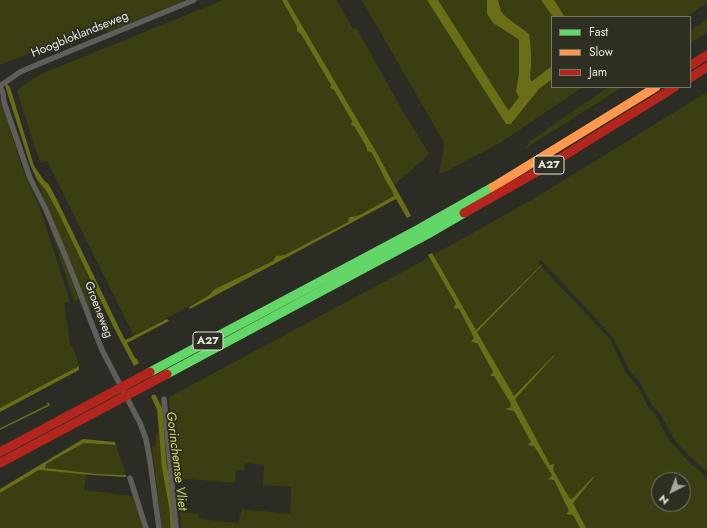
<!DOCTYPE html>
<style>
body{margin:0}
#map{position:relative;width:707px;height:528px;overflow:hidden;background:#2b2c24;font-family:Jost,sans-serif}
canvas{display:block}
.legend{position:absolute;left:551px;top:16px;width:140px;height:72px;box-sizing:border-box;background:#2e2f21;border:1px solid #78796d;margin:0;padding:5px 7px;list-style:none;font-size:12px;color:#e6e8df}
.legend li{display:flex;align-items:center;gap:8px;height:20px}
.legend b{width:20px;border:1px solid #78796d}
.north{position:absolute;left:651px;top:472px;width:40px;height:40px;box-sizing:border-box;background:#2e2f21;border:1px solid #78796d;border-radius:50%;rotate:222deg;font-size:11px;font-weight:700;line-height:16px;text-align:center;color:#e6e8df}
.north::after{content:'';display:block;margin:auto;width:14px;height:18px;background:#a5a69e;clip-path:polygon(50% 0,100% 100%,50% 72%,0 100%)}
</style>
<div id="map">
<canvas width="707" height="528"></canvas>
<ul class="legend">
<li><b style="height:5px;background:#63d668"></b>Fast</li>
<li><b style="height:5px;background:#ff974d"></b>Slow</li>
<li><b style="height:5px;background:#b3261e"></b>Jam</li>
</ul>
<div class="north">N</div>
</div>
<script>
const context = document.querySelector('canvas').getContext('2d');
context.lineJoin = 'round';
function paint(path, color) { context.fillStyle = color; context.fill(path, 'evenodd'); }
const shape = rows => new Path2D(rows.map(r => 'M' + r).join(''));
function trace(path, color, width, dash) { context.strokeStyle = color; context.lineWidth = width; context.lineCap = dash ? 'butt' : 'round'; context.setLineDash(dash || []); context.stroke(path); }
function write(font, color, halo, rows, align = 'center') {
  context.font = font + ' Jost,sans-serif'; context.lineWidth = 4; context.setLineDash([]); context.textBaseline = 'middle'; context.strokeStyle = halo; context.fillStyle = color; for (const [text, x, y, turn = 0] of rows) {
    context.save(); context.translate(x, y); context.rotate((+turn || 0) * Math.PI / 180); context.textAlign = isNaN(turn) ? turn : align; if (halo) context.strokeText(text, 0, 0); context.fillText(text, 0, 0); context.restore();
  }
}
paint(shape([
 [0,0,185,0,107,32,103,24,0,65],
 [223,0,282,0,297,28,297,31,301,33,331,85,330,88,334,90,352,121,351,125,354,126,366,146,366,149,371,152,373,155,384,177,385,180,391,189,395,196,358,216,349,217,348,222,285,255,276,256,273,261,215,289,208,296,134,336,47,161,40,163,17,90,37,76,51,70],
 [287,0,336,0,353,29,356,27,401,108,429,154,395,185,378,155],
 [362,0,427,0,502,118,506,124,512,124,539,89,552,79,552,87,583,87,500,143,447,171,439,174,444,146,443,141],
 [438,0,487,0,487,14,498,27,518,39,519,41,519,73,518,79,517,93,519,97,509,110,508,110,506,108],
 [498,0,541,0,553,17,551,47,552,66,532,81,530,80,530,77,531,66,531,53,524,30,510,20,504,15,501,11],
 [554,0,707,0,707,3,686,17,565,17],
 [707,19,707,33,690,43,690,31],
 [608,87,622,87,525,149,530,141],
 [707,92,707,472,692,459,678,444,673,437,659,412,652,405,639,381,630,371,613,337,541,260,538,262,540,265,476,330,433,255,533,199],
 [0,100,3,107,23,170,31,189,40,208,70,302,64,303,70,344,74,349,79,366,0,408],
 [34,174,47,192,59,214,103,304,88,310,61,240],
 [47,218,48,218,79,300,74,301],
 [430,257,493,373,490,376,494,376,511,404,511,407,508,408,516,409,512,402,554,355,514,397,477,332,541,266,610,339,626,373,639,388,648,407,655,414,669,440,675,447,689,462,707,478,707,528,181,528,180,512,199,514,199,519,238,523,242,509,290,514,291,487,263,485,264,465,245,463,244,470,236,470,235,483,176,478,169,399,171,396],
 [659,480,683,480,683,504,659,504],
 [162,401,175,528,162,528,152,447,156,447,155,435,159,432,155,405],
 [84,443,116,445,126,475,98,474,45,468,46,464],
 [39,470,86,474,84,490,133,496,143,528,0,528,0,493]
]), '#3b3e11');
paint(shape([
 [282,0,287,0,378,155,398,192,408,210,411,216,407,218,396,199,190,309,189,307,208,296,215,289,273,261,276,256,285,255,348,222,349,217,358,216,394,196,391,189,385,180,384,177,373,155,371,152,367,151,366,146,354,126,351,125,352,121,334,90,330,88,331,85,301,34,297,31,297,27],
 [427,0,438,0,508,110,509,110,519,97,516,91,519,73,519,41,518,39,493,23,487,14,487,0,498,0,501,11,504,15,510,20,524,30,529,34,530,40,531,53,531,66,530,77,531,81,532,81,552,66,552,79,539,89,511,124,506,124,502,118],
 [541,0,554,0,565,17,553,17],
 [5,84,7,84,10,87,34,166,43,179,49,185,57,200,125,340,134,336,167,319,169,321,127,343,135,358,137,359,139,363,134,366,113,326,59,214,47,192,37,179,31,167,6,89],
 [432,253,476,330,541,265,542,265,477,332,514,396,554,355,555,355,515,399,550,465,554,464,553,470,570,499,573,498,593,477,595,476,573,503,586,528,580,528,573,515,566,514,569,511,554,480,547,479,550,478,552,475,534,446,527,445,531,442,514,411,505,409,511,407,511,404,494,376,490,376,493,372,477,343,471,342,474,338,459,309,453,308,456,304,428,255],
 [79,366,79,370,0,412,0,408],
 [83,439,115,442,116,445,84,443,46,464,45,468,98,474,126,475,126,477,92,475,39,470,0,493,0,489]
]), '#696e17');
trace(shape([
 [0,429,49,405,48,403]
]), '#696e17', 1.5);
trace(shape([
 [154,397,160,410,164,464,172,509,173,528]
]), '#696e17', 5);
trace(shape([
 [0,86,20,72,41,63,194,0],
 [0,87,3,93,4,102,30,178,46,210,65,255,102,350,140,423,146,439,150,461,159,528],
 [164,399,176,528],
 [130,478,146,528]
]), '#5e5f5a', 5.5);
trace(shape([
 [150,372,417,230,493,187],
 [167,374,428,234,464,213]
]), '#63d668', 9);
trace(shape([
 [493,187,656,87]
]), '#ff974d', 9);
trace(shape([
 [690,66,707,55],
 [690,78,707,67],
 [464,213,549,165,675,87],
 [0,452,150,372],
 [0,463,167,374]
]), '#b3261e', 9);
for (const [x, y, w] of [
 [549,165,30],
 [208,341,30]
]) { const box = new Path2D(); box.roundRect(x - w / 2, y - 9, w, 18, 3); context.fillStyle = '#2e2f21'; context.fill(box); trace(box, '#e6e8df', 1); }
write('bold 11px', '#e6e8df', null, [
 ["A27",549,165],
 ["A27",208,341]
]);
write('12px', '#e6e8df', '#2e2f21', [
 ["Hoogbloklandseweg",80,35,-22],
 ["Groeneweg",98,310,69]
]);
write('italic 13px', '#d1db65', '#2e2f21', [
 ["Gorinchemse Vliet",176,461,83]
]);
</script>
